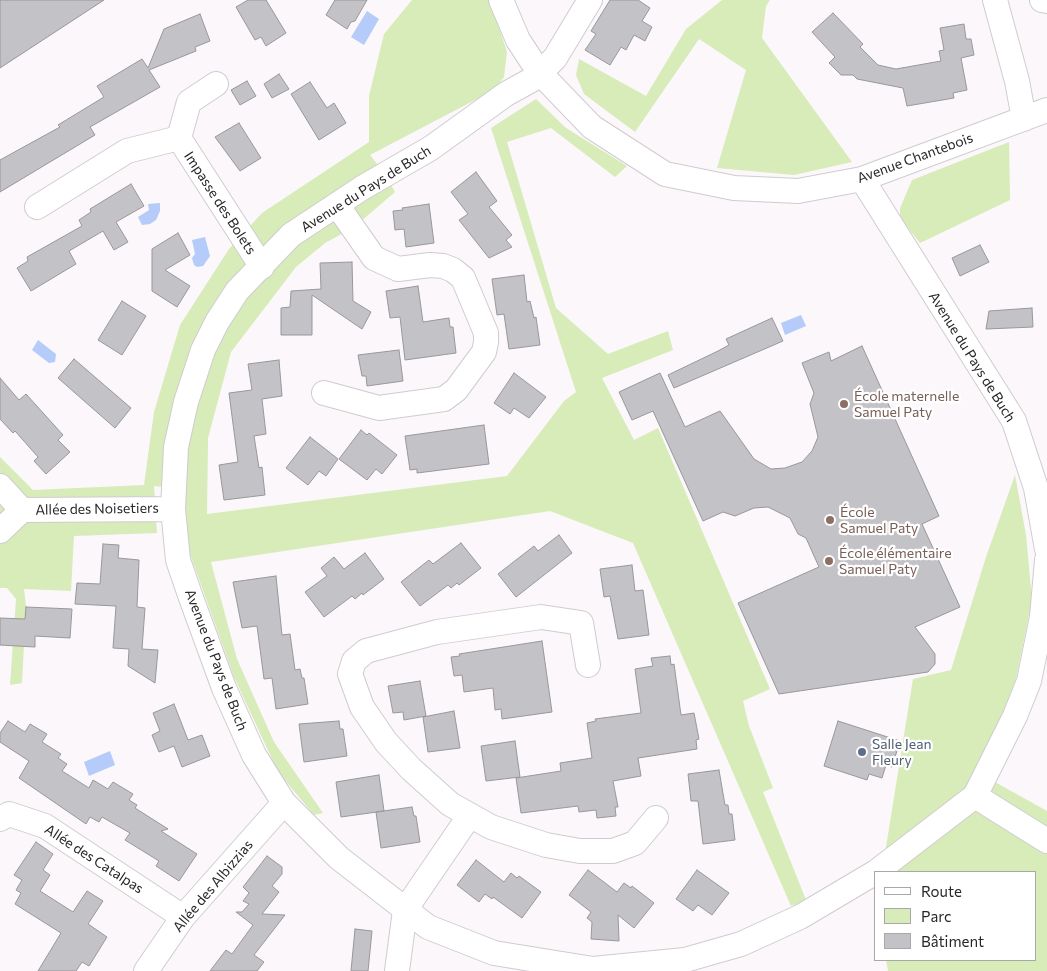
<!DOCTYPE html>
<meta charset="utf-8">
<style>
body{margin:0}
#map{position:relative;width:1047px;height:971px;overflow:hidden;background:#fbf7fb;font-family:Commissioner,sans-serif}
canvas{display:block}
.legend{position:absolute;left:874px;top:871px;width:162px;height:90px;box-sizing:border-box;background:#fff;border:1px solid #a9a8a9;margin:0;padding:6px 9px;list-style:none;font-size:15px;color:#282628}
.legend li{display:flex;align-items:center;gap:10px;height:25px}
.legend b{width:25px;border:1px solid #a9a8a9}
</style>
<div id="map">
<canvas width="1047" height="971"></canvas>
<ul class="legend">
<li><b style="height:6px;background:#fff"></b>Route</li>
<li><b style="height:14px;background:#d7ecb8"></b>Parc</li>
<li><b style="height:14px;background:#c3c2c6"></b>Bâtiment</li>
</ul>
</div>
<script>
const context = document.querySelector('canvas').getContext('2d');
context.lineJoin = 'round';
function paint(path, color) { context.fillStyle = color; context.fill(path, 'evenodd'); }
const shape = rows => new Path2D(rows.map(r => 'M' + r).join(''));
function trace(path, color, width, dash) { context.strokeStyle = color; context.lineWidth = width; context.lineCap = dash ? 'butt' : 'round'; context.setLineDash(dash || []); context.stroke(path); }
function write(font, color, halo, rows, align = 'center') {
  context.font = font + ' Commissioner,sans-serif'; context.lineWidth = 4.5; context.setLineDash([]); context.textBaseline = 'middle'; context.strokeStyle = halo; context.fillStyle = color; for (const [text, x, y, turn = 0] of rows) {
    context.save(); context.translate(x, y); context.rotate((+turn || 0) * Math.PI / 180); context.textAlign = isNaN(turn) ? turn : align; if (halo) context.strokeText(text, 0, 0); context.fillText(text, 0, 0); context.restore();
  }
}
paint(shape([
 [412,0,490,0,507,52,504,77,494,90,370,155,385,174,395,192,353,228,325,243,296,267,231,352,208,438,207,514,507,476,564,401,576,392,491,128,536,99,566,128,627,166,615,177,551,128,507,142,556,308,608,354,668,331,673,350,602,378,634,440,658,428,770,689,743,701,749,726,773,788,763,792,806,900,791,906,633,543,550,511,211,562,237,659,274,742,323,813,314,815,278,772,234,677,186,543,173,488,154,486,157,533,74,536,71,591,24,589,26,606,22,683,10,685,16,599,7,588,0,588,0,457,33,490,144,485,154,412,180,325,229,249,262,213,369,142,369,96,384,34],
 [722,0,770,0,766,6,762,38,852,162,794,175,717,168,746,70,699,39,635,132,584,94,576,75,579,59,646,96,686,29],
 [1009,142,1010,200,920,243,900,218,900,208,912,180],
 [1015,475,1026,535,1032,600,995,782,1047,811,1047,971,888,971,886,960,1036,960,1036,872,882,872,913,679,951,670,986,557]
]), '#d7ecb8');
paint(shape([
 [367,11,379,19,364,45,351,37],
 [160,203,160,211,156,220,150,224,142,225,138,217,149,210,148,204],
 [205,237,210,256,203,266,197,267,194,265,192,258,195,254,192,240],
 [801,315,806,326,785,335,781,323],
 [38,340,56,354,55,362,49,363,32,350],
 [110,751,115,765,89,776,84,762]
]), '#b5cbf9');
const building = shape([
 [0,0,104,0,0,68,0,0],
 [248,0,266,0,286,33,266,46,261,37,255,40,236,7,248,0],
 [335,0,367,0,355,21,351,22,347,29,326,15,335,0],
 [610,0,638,0,650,8,642,21,652,27,645,41,634,35,626,50,621,47,610,65,585,50,596,34,591,31,610,0],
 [833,13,863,44,860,47,878,65,896,69,941,61,939,51,944,50,940,28,964,24,966,39,971,39,974,55,961,58,967,90,953,93,954,98,907,106,903,88,857,79,853,75,841,75,829,63,835,57,812,32,833,13],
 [200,14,210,41,195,47,196,51,149,70,160,87,90,127,95,135,0,192,0,160,60,127,58,125,104,97,97,86,142,59,148,68,164,29,200,14],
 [279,74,289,89,272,98,264,84,279,74],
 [247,81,256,96,240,105,231,90,247,81],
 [310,82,327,108,334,103,346,123,319,140,291,94,310,82],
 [239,123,261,158,240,171,215,137,239,123],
 [476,172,497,201,489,207,512,235,506,240,512,247,489,258,459,220,468,214,451,192,476,172],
 [131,184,144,206,116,222,128,242,114,250,103,231,69,251,76,264,31,291,17,268,28,261,27,257,82,226,79,220,91,212,90,209,131,184],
 [429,204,434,243,406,247,404,229,395,230,393,211,403,210,402,208,429,204],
 [178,233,190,255,165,270,190,286,177,307,152,291,152,249,178,233],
 [980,245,989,262,960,276,952,258,980,245],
 [352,262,353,301,371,312,362,329,312,295,312,335,281,335,281,308,290,307,291,291,321,289,320,263,352,262],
 [524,275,527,302,530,301,534,318,536,317,540,345,509,349,504,314,497,315,492,279,524,275],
 [418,286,423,322,449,318,450,327,453,327,456,353,405,360,400,317,390,318,386,291,418,286],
 [122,301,146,316,122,355,98,340,122,301],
 [1032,308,1033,327,986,329,989,311,1032,308],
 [772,318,783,341,674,388,668,375,718,351,729,345,726,339,772,318],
 [862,346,939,516,922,524,960,607,915,627,935,654,935,664,928,672,779,694,738,603,819,567,806,538,798,534,790,518,768,507,754,508,735,516,723,512,703,521,653,411,632,420,619,392,660,373,685,427,720,411,754,459,771,469,785,468,802,462,812,451,818,437,810,404,814,393,802,363,829,352,831,361,862,346],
 [399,350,403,381,367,386,366,376,362,376,358,355,399,350],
 [74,359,131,408,115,428,58,378,74,359],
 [279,360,282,396,262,399,266,434,254,436,259,468,262,467,265,495,224,500,219,465,238,462,229,393,252,390,248,364,279,360],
 [514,373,546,397,529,418,514,408,510,414,494,403,514,373],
 [0,378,19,400,26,394,63,435,58,440,70,452,46,474,34,461,38,457,15,431,13,433,0,419,0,378],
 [484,425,489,464,417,473,417,469,410,470,405,436,484,425],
 [361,430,367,435,369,433,397,455,382,474,376,469,367,480,339,459,361,430],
 [310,437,338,459,326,476,319,471,308,485,286,468,310,437],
 [559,535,572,553,516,597,498,574,534,546,538,551,559,535],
 [461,543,481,568,459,585,457,583,451,588,448,585,420,606,401,582,429,560,433,564,461,543],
 [103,544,119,545,118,558,139,560,137,607,145,608,142,649,158,650,155,683,128,666,129,649,113,648,116,606,75,604,77,583,100,584,103,544],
 [365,553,384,579,363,595,362,593,355,599,352,596,324,617,305,592,327,576,321,568,334,557,344,569,365,553],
 [632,565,635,591,643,590,649,635,618,639,610,596,604,597,600,569,632,565],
 [276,576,282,635,290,634,295,670,300,669,302,678,304,678,308,704,276,709,272,678,264,679,257,626,242,628,233,582,276,576],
 [26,607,72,609,70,638,35,636,35,647,0,645,0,618,25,619,26,607],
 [542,641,552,712,502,719,501,709,495,710,493,688,464,692,462,675,454,676,451,657,460,656,459,654,542,641],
 [670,656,671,665,674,664,681,715,694,713,699,739,696,740,697,749,638,758,641,776,613,781,618,807,615,807,616,816,597,818,596,810,579,812,578,806,521,813,516,778,561,771,560,763,592,758,587,723,596,721,595,719,641,713,635,669,653,666,651,658,670,656],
 [420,681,426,716,404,720,403,712,393,713,388,686,420,681],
 [174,704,188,740,202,735,210,756,182,767,174,746,159,752,152,735,160,731,153,713,174,704],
 [454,711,460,748,428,752,423,717,454,711],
 [8,721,25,732,30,724,47,734,42,742,61,754,58,758,67,764,62,771,89,788,93,780,108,789,113,782,133,794,129,800,137,805,135,808,168,829,161,831,197,854,179,881,156,866,159,861,125,840,130,833,102,817,99,822,90,817,86,824,19,778,29,761,0,742,0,733,8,721],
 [339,721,340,729,343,729,347,756,304,762,299,724,339,721],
 [838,721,900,741,892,767,886,765,882,778,869,774,867,780,824,766,838,721],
 [515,741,520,777,486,781,481,746,515,741],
 [719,770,725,805,728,805,729,814,732,814,735,840,703,844,698,801,691,801,688,774,719,770],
 [379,775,384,811,341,817,336,782,379,775],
 [412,807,414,816,416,816,420,842,381,848,376,812,412,807],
 [36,842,53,854,43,870,50,875,40,891,73,912,87,891,103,901,88,924,107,937,89,966,82,962,76,971,38,971,61,933,15,904,21,893,16,890,22,880,14,875,36,842],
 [267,856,282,867,282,874,272,886,279,892,262,914,285,915,254,955,264,962,257,971,210,971,226,950,232,954,253,925,236,912,242,912,249,904,243,901,249,893,243,887,267,856],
 [476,860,504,882,511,873,517,878,519,876,541,892,522,918,493,897,492,899,485,894,479,902,457,885,476,860],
 [588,870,617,892,624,883,631,888,632,886,654,903,634,928,618,915,619,941,591,939,592,922,587,918,591,912,569,895,588,870],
 [697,870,729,893,712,915,698,905,693,911,676,899,697,870],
 [355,929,372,931,368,971,351,971,355,929]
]);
paint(building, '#c3c2c6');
trace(building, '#98979b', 1);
const street = shape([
 [501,0,518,40,539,72,592,127,665,174,734,188,798,191,862,179,1047,110],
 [590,0,555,58,535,78,506,94,431,148,362,188,291,235,237,291,217,322,203,350,186,402,176,447,173,509,178,560,190,595,224,688,254,755,284,803,339,858,428,927,494,953,593,969,685,960,741,944,800,917,876,872],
 [995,0,1017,81,1024,119],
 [1042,0,1047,1],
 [216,84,189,102,179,138,262,267],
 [862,179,1014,421,1036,488,1047,549],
 [37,207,127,151,179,138],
 [324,393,379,408,444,399,456,390,484,352,486,342,486,333,463,278,453,270,443,266,430,265,398,269,374,258,337,205],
 [0,486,22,510],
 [0,531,22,510,173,509],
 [588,665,581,623,541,617,437,632,366,651,354,661,350,674,362,707,386,742,411,769,450,804,491,827,546,845,580,851,613,851,635,843,656,818],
 [975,796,1047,841],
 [0,819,9,814,45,826,183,917],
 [876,872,975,796,1015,716,1029,681,1042,617,1047,560],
 [146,971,183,917,284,803],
 [397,971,405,910,470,815]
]);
trace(street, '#cfccd0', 26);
trace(street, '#fff', 24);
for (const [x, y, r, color] of [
 [844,404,5,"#8d6e63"],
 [830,520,5,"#8d6e63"],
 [829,561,5,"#8d6e63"],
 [862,752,5,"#5c6f8a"]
]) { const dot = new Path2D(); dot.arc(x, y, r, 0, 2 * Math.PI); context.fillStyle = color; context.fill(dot); trace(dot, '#fff', 2); }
write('14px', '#282628', '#fff', [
 ["Avenue Chantebois",915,158,-20],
 ["Avenue du Pays de Buch",366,189,-32],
 ["Impasse des Bolets",220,203,57],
 ["Avenue du Pays de Buch",972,357,58],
 ["Allée des Noisetiers",97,509,-1],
 ["Avenue du Pays de Buch",216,660,69],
 ["Allée des Catalpas",94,859,33],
 ["Allée des Albizzias",213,886,-50]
]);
write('14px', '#785e54', '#fff', [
 ["École maternelle",854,396],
 ["Samuel Paty",854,412],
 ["École",840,512],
 ["Samuel Paty",840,528],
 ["École élémentaire",839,553],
 ["Samuel Paty",839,569]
], 'left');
write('14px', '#4e5e75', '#fff', [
 ["Salle Jean",872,744],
 ["Fleury",872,760]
], 'left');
</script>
